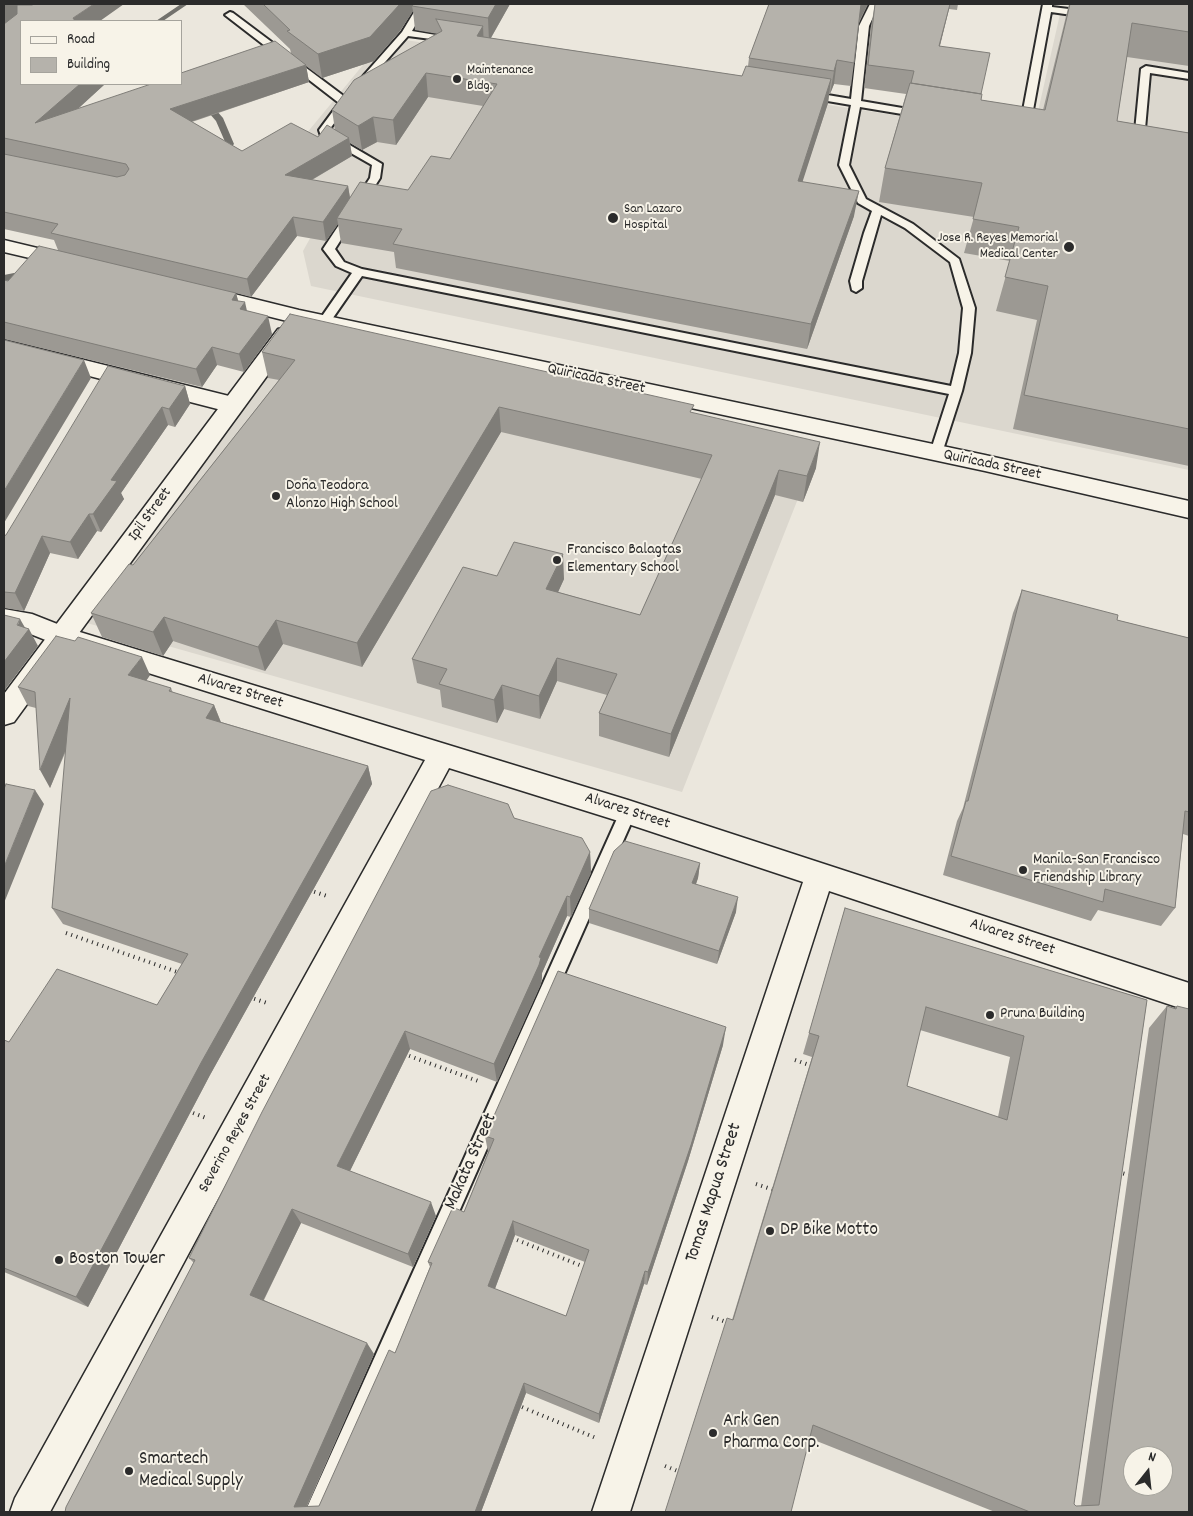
<!DOCTYPE html>
<meta charset="utf-8">
<style>
body{margin:0}
#map{position:relative;width:1193px;height:1516px;overflow:hidden;background:#ebe7dd;font-family:Dekko,sans-serif}
canvas{display:block}
.frame{position:absolute;inset:0;border:5px solid #2b2b2b;pointer-events:none}
.legend{position:absolute;left:20px;top:20px;width:162px;height:65px;box-sizing:border-box;background:#f7f3e8;border:1px solid #a5a39c;margin:0;padding:6px 9px;list-style:none;font-size:15px;color:#2b2b2b}
.legend li{display:flex;align-items:center;gap:10px;height:25px}
.legend b{width:25px;border:1px solid #a5a39c}
.north{position:absolute;left:1123px;top:1446px;width:50px;height:50px;box-sizing:border-box;background:#f7f3e8;border:1px solid #a5a39c;border-radius:50%;rotate:16deg;font-size:14px;font-weight:700;line-height:20px;text-align:center;color:#2b2b2b}
.north::after{content:'';display:block;margin:auto;width:18px;height:22px;background:#2b2b2b;clip-path:polygon(50% 0,100% 100%,50% 72%,0 100%)}
</style>
<div id="map">
<canvas width="1193" height="1516"></canvas>
<div class="frame"></div>
<ul class="legend">
<li><b style="height:6px;background:#f7f3e8"></b>Road</li>
<li><b style="height:14px;background:#b5b2ab"></b>Building</li>
</ul>
<div class="north">N</div>
</div>
<script>
const context = document.querySelector('canvas').getContext('2d');
context.lineJoin = 'round';
function paint(path, color) { context.fillStyle = color; context.fill(path, 'evenodd'); }
const shape = rows => new Path2D(rows.map(r => 'M' + r).join(''));
function trace(path, color, width, dash) { context.strokeStyle = color; context.lineWidth = width; context.lineCap = dash ? 'butt' : 'round'; context.setLineDash(dash || []); context.stroke(path); }
function write(font, color, halo, rows, align = 'center') {
  context.font = font + ' Dekko,sans-serif'; context.lineWidth = 4; context.setLineDash([]); context.textBaseline = 'middle'; context.strokeStyle = halo; context.fillStyle = color; for (const [text, x, y, turn = 0] of rows) {
    context.save(); context.translate(x, y); context.rotate((+turn || 0) * Math.PI / 180); context.textAlign = isNaN(turn) ? turn : align; if (halo) context.strokeText(text, 0, 0); context.fillText(text, 0, 0); context.restore();
  }
}
paint(shape([
 [1060,14,1189,32,1189,470,311,286,303,251,337,190,273,174,386,37,894,115,1032,138],
 [290,334,820,443,682,792,87,623]
]), '#dbd7ce');
paint(shape([
 [181,4,188,4,163,21,156,21,181,4],
 [202,101,208,101,223,118,234,144,223,157,216,155,226,144,216,121,202,105,202,101],
 [24,271,27,272,27,276,17,280,4,281,4,275,24,271]
]), '#72716c');
const service = shape([
 [419,4,428,4,412,31,454,38,454,42,408,36,363,87,357,87,357,83,402,32,419,4],
 [870,4,879,4,869,26,861,101,920,111,925,114,920,117,860,107,849,165,866,199,913,224,959,259,975,308,971,353,962,391,942,453,936,457,930,453,949,394,362,276,328,325,320,325,318,322,352,273,336,266,323,249,370,178,372,165,321,136,319,130,339,103,225,15,230,12,233,13,349,100,350,102,329,130,331,134,382,164,380,178,335,249,344,262,362,269,951,386,959,353,963,308,950,262,905,228,881,215,862,281,862,288,856,292,852,290,850,281,864,233,872,211,858,203,839,165,851,105,810,98,805,95,810,92,851,99,859,26,870,4],
 [1043,4,1052,4,1052,7,1086,11,1091,14,1086,17,1051,12,1031,121,1027,128,1023,129,1018,126,1021,121,1043,4],
 [1146,66,1189,73,1189,79,1150,73,1145,129,1189,135,1189,141,1140,134,1135,131,1141,69,1146,66],
 [628,806,633,807,636,812,326,1512,305,1512,620,812,623,807,628,806]
]);
const minor = shape([
 [4,340,233,397,241,400,244,405,241,410,233,413,4,354,4,340],
 [4,609,32,614,70,629,628,800,1189,983,1189,1011,829,891,630,1512,592,1512,803,882,628,824,449,768,50,1512,10,1512,15,1498,425,760,53,643,28,633,4,629,4,609]
]);
const tertiary = shape([
 [4,240,75,257,78,261,75,265,68,267,4,252,4,240],
 [210,288,299,310,985,455,1189,501,1189,518,985,471,299,324,203,300,200,295,203,290,210,288],
 [286,327,294,329,297,334,294,339,14,722,4,725,4,694,278,329,286,327]
]);
trace(service, '#2b2b2b', 4);
trace(minor, '#2b2b2b', 3);
trace(tertiary, '#2b2b2b', 3);
trace(shape([
 [309,890,327,896],
 [66,933,180,973],
 [249,997,267,1003],
 [404,1054,478,1081],
 [795,1060,812,1066],
 [188,1111,206,1118],
 [1118,1172,1132,1176],
 [756,1184,774,1190],
 [512,1238,587,1268],
 [712,1317,729,1323],
 [517,1405,596,1438],
 [665,1466,680,1472]
]), '#2b2b2b', 4, [1, 4.5]);
paint(service, '#f7f3e8');
paint(minor, '#f7f3e8');
paint(tertiary, '#f7f3e8');
paint(shape([
 [4,4,21,21,21,84,105,84,77,109,291,53,290,49,243,4,510,4,491,38,742,76,748,66,749,58,769,4,868,4,859,23,854,63,851,86,834,84,830,94,829,94,828,103,802,181,854,216,807,349,396,268,394,252,341,243,338,224,326,241,297,236,251,297,236,293,238,301,247,311,272,334,244,372,217,365,202,387,4,339,4,280,8,281,58,250,54,240,4,229],
 [413,11,415,30,438,34,332,110,335,130,318,137,242,151,192,122,309,82,306,66,322,78,374,61,400,31],
 [428,97,483,106,450,159,408,190,350,198,348,186,312,180,352,156,350,143,362,150,377,142,396,145],
 [875,4,958,4,957,10,949,9,940,46,981,100,1043,110,1069,4,1189,4,1189,66,1127,57,1117,121,1189,133,1189,466,1013,429,1037,320,996,311,1010,261,964,253,974,217,879,202,885,168,906,94,864,88,871,26],
 [262,352,693,413,816,468,803,502,775,495,669,757,599,736,599,713,607,695,557,681,540,719,504,709,497,723,442,707,440,690,417,683,412,659,497,576,564,579,558,592,640,615,702,479,501,432,362,667,283,644,265,671,173,641,163,656,102,637,91,613,133,565,279,380,268,378],
 [185,386,190,404,175,427,168,425,121,493,124,499,101,532,97,531,78,559,50,553,24,611,4,608,4,536,6,535],
 [1022,590,1117,620,1189,638,1189,836,1183,834,1175,908,1161,926,1098,910,1091,921,943,875,957,821,963,808,1013,613],
 [150,675,146,681,171,688,173,693,214,705,221,722,368,766,372,784,210,1075,88,1307,4,1272,4,1040,9,1042,157,1005,182,964,63,924,52,908,66,751,50,788,36,708,28,706,18,687],
 [514,818,590,852,591,873,571,917,567,916,542,973,542,977,541,984,497,1082,410,1049,350,1171,436,1216,413,1267,301,1223,264,1300,374,1354,307,1507,319,1506,395,1353,430,1267,428,1262,464,1212,488,1152,485,1136,723,1045,688,1161,647,1285,644,1284,599,1423,526,1393,481,1512,65,1512,194,1263,189,1258],
 [515,1235,585,1262,566,1316,495,1289],
 [700,863,698,878,696,884,736,912,717,964,589,923,589,909],
 [845,908,1147,1000,1074,1504,1076,1506,1081,1506,1149,1028,1167,1006,1174,1008,1177,1006,1189,1512,995,1512,809,1438,732,1320,812,1057,803,1054],
 [920,1030,1010,1057,998,1117,907,1086]
]), '#9c9993');
paint(shape([
 [4,4,38,4,4,26],
 [94,4,124,4,100,21,74,21,73,18],
 [400,4,418,4,412,6,413,11,400,31,374,61,322,78,318,54],
 [496,4,510,4,489,41,488,18],
 [861,4,868,4,857,25],
 [950,4,934,69,939,46],
 [483,26,484,50,477,36],
 [837,60,834,84,830,94,834,71],
 [306,65,309,82,175,127,170,109],
 [426,73,428,97,396,145,393,120],
 [831,79,828,103,795,205,798,181],
 [80,84,105,84,42,142,35,123],
 [373,117,377,142,362,150,358,126],
 [349,138,352,156,289,193,285,175],
 [348,186,351,204,337,218,338,224,326,241,323,222],
 [859,191,854,216,807,349,811,324],
 [293,217,297,236,251,297,247,279],
 [236,293,240,308,245,302,249,320,232,300],
 [268,316,272,334,244,372,239,354],
 [212,347,217,365,202,387,196,369],
 [84,360,91,378,4,523,4,491],
 [185,386,190,404,175,427,169,409],
 [162,407,168,425,121,493,124,499,101,532,93,514,111,480],
 [499,407,501,432,362,667,357,643],
 [820,442,816,468,803,502,807,476],
 [779,470,775,495,669,757,671,734],
 [89,514,97,531,78,559,70,542],
 [42,536,50,553,24,611,15,593],
 [563,554,564,579,548,614,546,589],
 [164,617,173,641,163,656,153,632],
 [20,619,27,631,29,629,38,646,4,691,4,662],
 [276,620,283,644,265,671,258,647],
 [142,657,150,675,137,694,128,675],
 [557,658,557,681,540,719,539,696],
 [502,685,504,709,497,723,494,700],
 [70,698,79,717,50,788,40,770],
 [214,705,221,723,206,718],
 [368,766,372,784,210,1075,88,1307,76,1297,202,1061],
 [35,790,44,804,4,903,4,867],
 [590,852,591,873,571,917,570,897],
 [700,863,698,878,691,898,692,883],
 [567,896,567,916,542,973,542,977,541,984,497,1082,494,1064,539,957],
 [738,897,736,912,717,964,719,951],
 [726,1027,723,1045,688,1161,647,1285,648,1272],
 [405,1031,410,1049,345,1181,337,1166],
 [431,1202,436,1216,413,1267,408,1254],
 [292,1209,301,1223,260,1307,250,1295],
 [513,1221,515,1235,491,1299,488,1286],
 [645,1271,644,1284,599,1423,599,1414],
 [367,1343,374,1354,304,1512,294,1507],
 [524,1383,526,1393,481,1512,475,1512]
]), '#7f7d78');
const building = shape([
 [34,4,94,4,73,18,75,21,21,21,21,84,80,84,35,123,151,84,181,84,181,73,275,41,306,65,170,109,242,151,291,123,318,137,327,125,349,138,285,175,348,186,323,222,293,217,247,279,51,233,58,224,4,212,4,154,117,177,125,175,129,169,126,164,4,138,4,24,17,14,17,5,32,5,34,4],
 [263,4,400,4,370,37,318,54,287,31,290,30,263,4],
 [414,4,496,4,488,18,412,6,414,4],
 [769,4,861,4,854,63,837,60,834,71,749,58,769,4],
 [875,4,950,4,939,46,990,53,981,94,911,83,914,71,868,65,875,4],
 [1070,4,1189,4,1189,32,1132,23,1117,121,1189,133,1189,429,1024,395,1048,286,1005,277,1019,227,973,219,982,183,885,168,910,83,982,94,981,100,1045,110,1070,4],
 [436,19,483,26,477,36,556,48,742,76,746,66,831,79,798,181,859,191,811,324,393,244,402,229,337,218,360,182,408,190,431,156,450,159,497,84,426,73,393,120,373,117,358,126,332,110,354,80,442,31,436,19],
 [39,246,236,293,232,300,245,302,240,309,268,316,239,354,212,347,196,369,4,322,4,280,8,281,39,246],
 [290,314,694,405,690,412,820,442,807,476,779,470,671,734,599,713,617,674,557,658,539,696,502,685,494,700,439,684,447,669,412,659,463,567,497,576,514,542,563,554,546,589,640,615,712,455,499,407,357,643,276,620,258,647,164,617,153,632,91,613,129,564,133,565,295,360,262,352,290,314],
 [4,340,84,360,4,491,4,340],
 [108,366,185,386,169,409,162,407,111,480,117,481,93,514,89,514,70,542,42,536,15,593,4,592,4,536,6,535,108,366],
 [1022,590,1118,615,1117,620,1189,638,1189,812,1185,811,1175,908,1105,889,1103,902,951,856,966,801,968,801,1022,590],
 [4,615,20,619,17,625,29,629,4,662,4,615],
 [56,636,75,641,78,637,142,657,128,675,171,688,169,691,214,705,206,718,368,766,202,1061,76,1297,4,1268,4,1040,9,1042,57,969,157,1005,188,954,52,908,70,698,40,770,35,692,18,687,56,636],
 [6,784,35,790,4,867,4,789,6,784],
 [448,785,508,804,514,818,582,838,590,852,570,897,567,896,539,957,541,958,539,965,494,1064,405,1031,337,1166,431,1202,408,1254,292,1209,250,1295,367,1343,294,1507,319,1506,389,1350,395,1353,432,1263,428,1262,452,1209,455,1208,464,1212,494,1139,485,1136,558,971,726,1027,691,1145,648,1272,645,1271,599,1414,524,1383,475,1512,65,1512,66,1507,195,1260,189,1258,262,1112,431,791,448,785],
 [513,1221,589,1250,566,1316,488,1286,513,1221],
 [625,841,700,863,692,883,738,897,719,951,589,909,614,851,625,841],
 [845,908,1147,1000,1074,1504,1076,1506,1099,1505,1167,1006,1176,1009,1177,1006,1189,1009,1189,1512,1030,1512,813,1425,791,1512,665,1512,727,1318,733,1320,819,1036,809,1033,845,908],
 [926,1007,1024,1036,1007,1120,907,1086,926,1007],
 [1133,1456,1163,1456,1163,1486,1133,1486,1133,1456]
]);
paint(building, '#b5b2ab');
trace(building, '#7f7d78', 1);
for (const [x, y, r, color] of [
 [457,79,5,"#2b2b2b"],
 [613,218,6,"#2b2b2b"],
 [1069,247,6,"#2b2b2b"],
 [276,496,5,"#2b2b2b"],
 [557,560,5,"#2b2b2b"],
 [1023,870,5,"#2b2b2b"],
 [990,1015,5,"#2b2b2b"],
 [770,1231,5,"#2b2b2b"],
 [59,1260,5,"#2b2b2b"],
 [713,1433,5,"#2b2b2b"],
 [129,1471,5,"#2b2b2b"]
]) { const dot = new Path2D(); dot.arc(x, y, r, 0, 2 * Math.PI); context.fillStyle = color; context.fill(dot); trace(dot, '#f7f3e8', 2); }
write('14px', '#2b2b2b', '#f7f3e8', [
 ["Maintenance",467,71],
 ["Bldg.",467,87],
 ["San Lazaro",624,210],
 ["Hospital",624,226],
 ["Jose R. Reyes Memorial",1058,239,"right"],
 ["Medical Center",1058,255,"right"]
], 'left');
write('16px', '#2b2b2b', '#f7f3e8', [
 ["Quiricada Street",596,380,12],
 ["Quiricada Street",992,466,12],
 ["Ipil Street",151,515,-54],
 ["Alvarez Street",240,692,17],
 ["Alvarez Street",627,812,18],
 ["Alvarez Street",1012,938,18],
 ["Severino Reyes Street",236,1134,-61]
]);
write('16px', '#2b2b2b', '#f7f3e8', [
 ["Doña Teodora",286,487],
 ["Alonzo High School",286,505],
 ["Francisco Balagtas",567,551],
 ["Elementary School",567,569],
 ["Manila-San Francisco",1033,861],
 ["Friendship Library",1033,879],
 ["Pruna Building",1000,1015]
], 'left');
write('19px', '#2b2b2b', '#f7f3e8', [
 ["Makata Street",472,1162,-66],
 ["Tomas Mapua Street",715,1193,-72]
]);
write('19px', '#2b2b2b', '#f7f3e8', [
 ["DP Bike Motto",780,1231],
 ["Boston Tower",69,1260],
 ["Ark Gen",723,1422],
 ["Pharma Corp.",723,1444],
 ["Smartech",139,1460],
 ["Medical Supply",139,1482]
], 'left');
</script>
